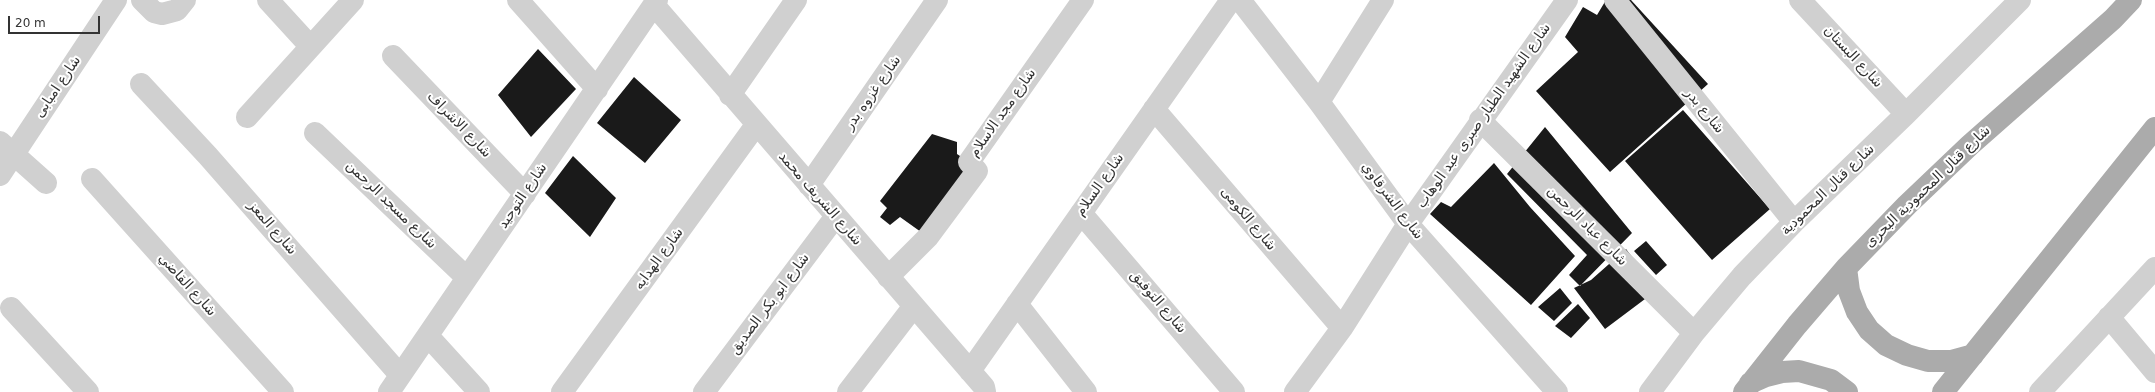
<!DOCTYPE html>
<meta charset="utf-8">
<style>
body{margin:0}
#map{position:relative;width:2155px;height:392px;overflow:hidden;background:#fff;font-family:"DejaVu Sans",sans-serif}
canvas{display:block}
.scale{position:absolute;left:8px;top:16px;width:92px;height:18px;box-sizing:border-box;border:2px solid #333;border-top:0;padding-left:5px;font-size:12px;line-height:14px;white-space:nowrap;color:#333;-webkit-text-stroke:3px #fff;paint-order:stroke}
</style>
<div id="map">
<canvas width="2155" height="392"></canvas>
<div class="scale">20 m</div>
</div>
<script>
const context = document.querySelector('canvas').getContext('2d');
context.lineJoin = 'round';
function paint(path, color) { context.fillStyle = color; context.fill(path, 'evenodd'); }
const shape = rows => new Path2D(rows.map(r => 'M' + r).join(''));
function trace(path, color, width, dash) { context.strokeStyle = color; context.lineWidth = width; context.lineCap = dash ? 'butt' : 'round'; context.setLineDash(dash || []); context.stroke(path); }
function write(font, color, halo, rows, align = 'center') {
  context.font = font + ' "DejaVu Sans",Cairo,sans-serif'; context.lineWidth = 4; context.setLineDash([]); context.textBaseline = 'middle'; context.strokeStyle = halo; context.fillStyle = color; for (const [text, x, y, turn = 0] of rows) {
    context.save(); context.translate(x, y); context.rotate((+turn || 0) * Math.PI / 180); context.textAlign = isNaN(turn) ? turn : align; if (halo) context.strokeText(text, 0, 0); context.fillText(text, 0, 0); context.restore();
  }
}
paint(shape([
 [1606,0,1631,0,1708,84,1610,172,1536,91,1578,52,1565,37,1583,7,1597,15],
 [538,49,576,89,531,137,498,95],
 [634,77,681,120,645,163,597,123],
 [1683,110,1770,209,1712,260,1625,161],
 [1545,127,1632,233,1580,286,1569,275,1587,255,1507,174],
 [932,134,957,142,957,154,969,162,928,237,900,217,890,225,880,217,887,208,880,201],
 [573,156,616,198,590,237,545,193],
 [1494,163,1530,207,1575,256,1531,305,1430,214,1441,202,1451,207],
 [1646,241,1667,265,1656,275,1634,251],
 [1626,249,1657,290,1605,329,1574,288,1591,280],
 [1560,288,1572,303,1554,321,1538,307],
 [1578,304,1590,318,1571,338,1555,326]
]), '#1a1a1a');
trace(shape([
 [142,0,154,12,162,14,177,10,185,0],
 [268,0,310,46],
 [518,0,597,89],
 [1240,0,1319,102,1408,224,1557,392],
 [1615,0,1794,222],
 [1800,0,1906,114],
 [654,5,984,387,985,392],
 [393,56,525,194],
 [141,84,208,156,400,375],
 [730,95,796,0],
 [1319,102,1383,0],
 [1154,109,1342,328],
 [247,117,353,0],
 [1480,120,1694,333],
 [315,133,467,278],
 [0,142,46,183],
 [0,175,116,0],
 [92,179,283,392],
 [809,185,937,0],
 [1081,213,1234,392],
 [888,277,928,237,977,171,969,162,1083,0],
 [1017,304,1086,392],
 [11,308,88,392],
 [2109,317,2155,372],
 [428,336,479,392],
 [970,371,1231,0],
 [389,392,657,0],
 [562,392,756,125],
 [704,392,836,216],
 [848,392,914,306],
 [1295,392,1342,328,1408,224,1567,0],
 [1650,392,1694,333,1742,276,1794,222,1906,114,2020,0],
 [2040,392,2155,268]
]), '#d0d0d0', 22);
trace(shape([
 [1846,268,1849,291,1857,312,1869,330,1886,345,1907,355,1928,361,1951,361,1973,355],
 [1750,383,1766,376,1782,372,1799,371,1831,380,1847,392],
 [1744,392,1797,325,1846,268,1907,205,1970,145,2113,19,2131,0],
 [1943,392,2155,128]
]), '#ababab', 22);
write('14px', '#333', '#fff', [
 ["شارع البستان",1853,57,47],
 ["شارع امبابى",58,87,-56],
 ["شارع غزوه بدر",873,93,-55],
 ["شارع بدر",1704,111,51],
 ["شارع مجد الاسلام",1003,113,-55],
 ["شارع الشهيد الطيار صبرى عبد الوهاب",1484,116,-55],
 ["شارع الاشراف",459,125,46],
 ["شارع السلام",1100,185,-55],
 ["شارع قنال المحمودية البحرى",1928,187,-44],
 ["شارع قنال المحمودية",1828,190,-44],
 ["شارع التوحيد",523,196,-56],
 ["شارع الشريف محمد",820,199,49],
 ["شارع الشرقاوي",1392,201,53],
 ["شارع مسجد الرحمن",391,205,44],
 ["شارع الكومى",1248,219,50],
 ["شارع عباد الرحمن",1587,226,45],
 ["شارع المعز",272,228,49],
 ["شارع الهدايه",659,259,-54],
 ["شارع القاضي",187,285,48],
 ["شارع التوفيق",1158,302,49],
 ["شارع ابو بكر الصديق",770,304,-53]
]);
</script>
